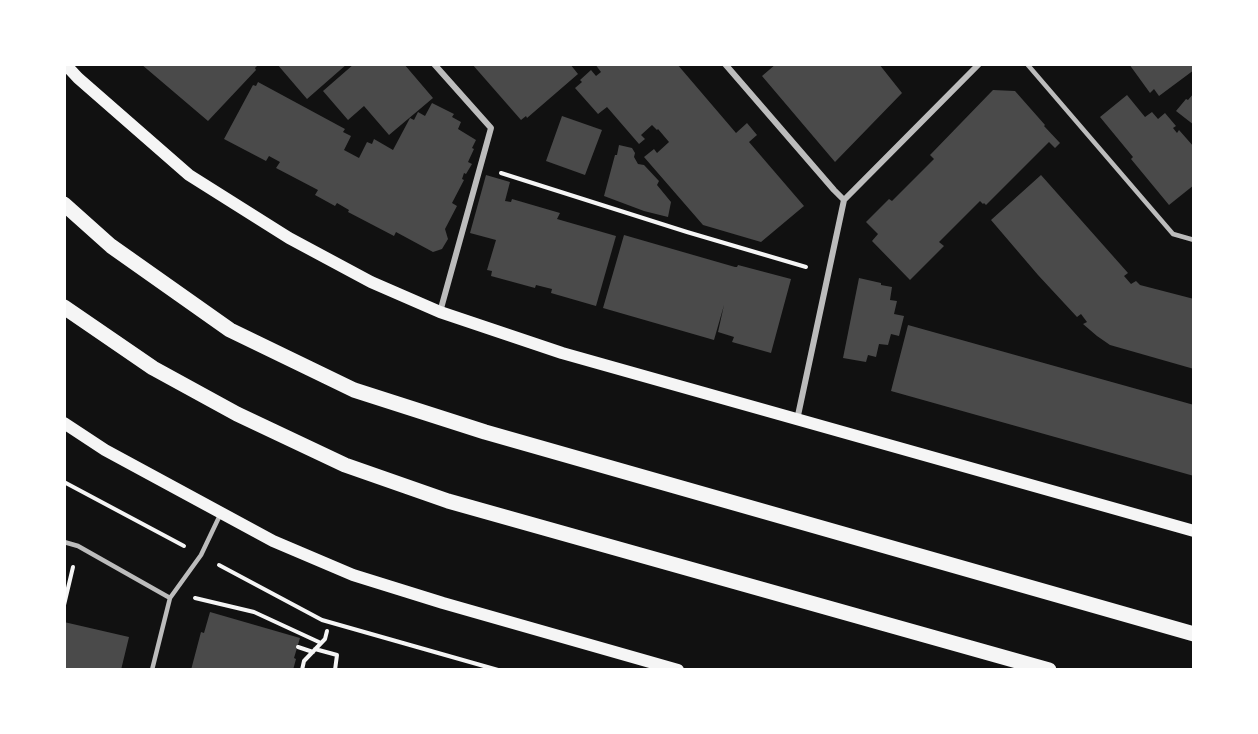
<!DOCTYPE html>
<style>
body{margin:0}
#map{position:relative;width:1258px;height:734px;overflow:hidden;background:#111;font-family:Bitter,serif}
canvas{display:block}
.frame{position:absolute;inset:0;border:66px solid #fff;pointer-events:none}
</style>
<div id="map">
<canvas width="1258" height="734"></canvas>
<div class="frame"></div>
</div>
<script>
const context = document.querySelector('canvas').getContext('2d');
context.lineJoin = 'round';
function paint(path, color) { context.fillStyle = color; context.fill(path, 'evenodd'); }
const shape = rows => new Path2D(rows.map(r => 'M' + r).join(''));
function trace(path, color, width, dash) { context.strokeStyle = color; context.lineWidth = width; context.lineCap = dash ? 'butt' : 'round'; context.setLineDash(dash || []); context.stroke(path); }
paint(shape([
 [141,64,255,64,257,66,255,68,256,70,208,121],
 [277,64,347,64,307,99],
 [354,64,404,64,433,98,389,135,364,106,348,120,323,91],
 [472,64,570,64,578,74,527,118,526,116,521,120],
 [595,64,677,64,736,133,747,123,757,135,749,142,804,206,761,242,703,225,644,157,654,149,657,153,669,142,658,129,657,130,652,125,641,135,645,139,639,144,607,107,598,114,575,88,582,82,580,80,591,70,596,76,601,72],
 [776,64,879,64,902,93,835,162,762,76],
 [1129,64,1194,64,1194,70,1159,96,1154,89,1150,93],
 [258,82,345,129,343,132,351,136,344,150,359,158,367,142,372,144,374,139,393,150,410,118,414,120,418,112,425,116,432,103,454,114,452,117,461,122,458,129,476,140,472,148,474,149,468,162,472,164,466,174,464,173,462,179,464,180,452,203,457,206,445,229,448,239,442,249,433,252,396,232,394,236,348,212,349,210,337,203,335,206,315,195,318,190,276,168,280,162,269,156,266,161,224,139,253,85,256,86],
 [993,90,1015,91,1045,125,1044,126,1060,143,1055,148,1049,142,986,205,984,203,983,204,980,201,939,242,944,246,910,280,872,241,878,234,866,222,889,199,892,201,934,159,930,155],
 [1194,93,1194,125,1176,111,1186,99,1188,100],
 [1127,95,1145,117,1152,112,1158,119,1165,113,1176,126,1173,128,1177,133,1179,130,1194,147,1194,185,1169,205,1131,159,1133,157,1100,117],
 [562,116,602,130,585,175,546,161],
 [619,145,632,148,635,153,634,157,638,164,644,165,659,181,657,185,671,202,668,217,644,211,604,196,615,155,617,155],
 [486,175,510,182,505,201,511,202,512,199,560,213,557,219,616,236,596,306,551,293,552,289,536,285,535,288,491,276,492,271,487,270,496,240,470,233],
 [1041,175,1128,273,1124,276,1131,284,1136,281,1140,285,1194,299,1194,369,1110,345,1097,336,1083,324,1087,322,1081,314,1077,317,1038,275,991,220],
 [624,235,735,267,737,267,738,265,791,279,771,353,732,342,734,337,718,332,724,305,714,340,603,308],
 [859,278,881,283,881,285,892,287,890,300,897,301,894,314,904,316,899,336,891,334,888,345,879,344,876,357,868,355,866,362,843,358],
 [908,325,1194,405,1194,476,891,391],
 [210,612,300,638,294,658,296,659,293,670,191,670,201,632,204,633],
 [64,622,129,637,121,670,64,670]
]), '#4a4a4a');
trace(shape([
 [501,173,687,232,806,267],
 [64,482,184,546],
 [219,565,322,620,498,670],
 [195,598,254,612,321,643],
 [64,605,73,567],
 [298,647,313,652],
 [315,649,337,655,335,670],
 [302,670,304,661,325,639,327,631]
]), '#f5f5f5', 4);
trace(shape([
 [1027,64,1173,234,1194,240],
 [64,542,78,546,170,598,152,670],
 [170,598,201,555,221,513]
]), '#bcbcbc', 4.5);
trace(shape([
 [434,64,491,128,440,312],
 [725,64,834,190,844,200],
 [797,420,844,200,979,64]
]), '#bcbcbc', 6);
trace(shape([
 [65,64,78,78,189,175,289,238,371,282,440,312,562,353,1194,531],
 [64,423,105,450,273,541,353,575,443,603,678,670]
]), '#f5f5f5', 12);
trace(shape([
 [64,204,111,246,230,330,354,390,485,432,1194,634],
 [64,307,153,368,237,414,345,465,448,501,1049,670]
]), '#f5f5f5', 15);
</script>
